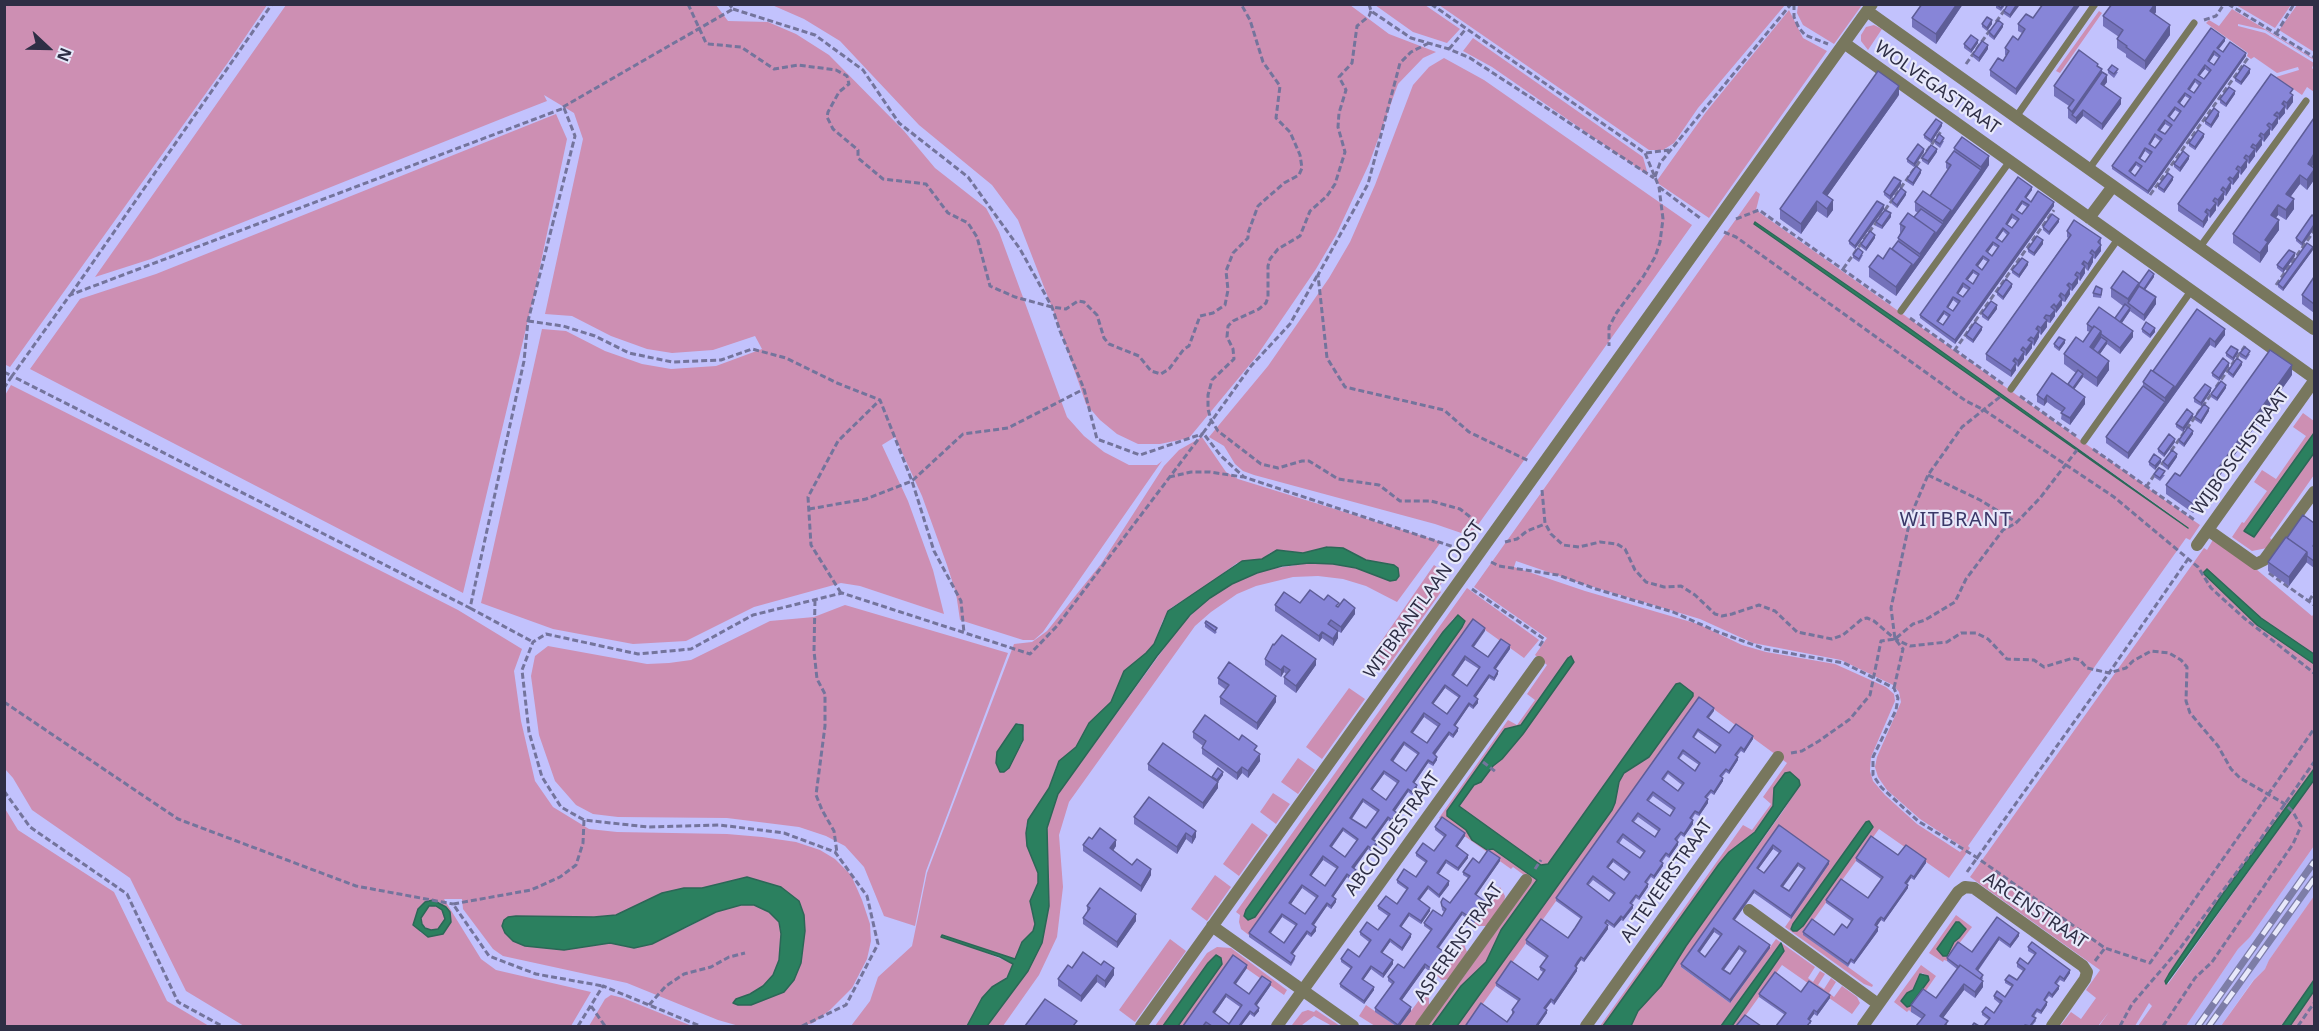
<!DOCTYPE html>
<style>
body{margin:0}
#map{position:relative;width:2319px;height:1031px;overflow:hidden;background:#c2c2fd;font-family:"Noto Sans",sans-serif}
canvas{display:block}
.frame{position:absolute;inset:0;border:6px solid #2e2e45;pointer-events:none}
.north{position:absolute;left:18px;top:18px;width:60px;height:60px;-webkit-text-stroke:4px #e7e8fa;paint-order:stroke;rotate:112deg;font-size:16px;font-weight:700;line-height:24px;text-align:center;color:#2e2e45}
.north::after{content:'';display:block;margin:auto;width:21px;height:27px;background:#2e2e45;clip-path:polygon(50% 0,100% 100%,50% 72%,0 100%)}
</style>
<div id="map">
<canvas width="2319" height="1031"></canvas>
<div class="frame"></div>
<div class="north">N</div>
</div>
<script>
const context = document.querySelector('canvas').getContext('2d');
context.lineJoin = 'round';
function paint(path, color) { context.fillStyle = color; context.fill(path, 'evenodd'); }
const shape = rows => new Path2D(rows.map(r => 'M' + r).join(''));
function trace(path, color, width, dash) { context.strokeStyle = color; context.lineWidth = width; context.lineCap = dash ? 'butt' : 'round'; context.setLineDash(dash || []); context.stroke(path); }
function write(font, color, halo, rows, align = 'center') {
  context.font = font + ' "Noto Sans",sans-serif'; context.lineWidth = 4.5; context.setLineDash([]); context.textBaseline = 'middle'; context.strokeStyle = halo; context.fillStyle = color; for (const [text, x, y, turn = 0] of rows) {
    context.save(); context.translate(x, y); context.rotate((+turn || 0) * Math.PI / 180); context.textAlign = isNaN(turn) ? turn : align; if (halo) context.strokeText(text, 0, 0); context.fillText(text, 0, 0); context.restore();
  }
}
paint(shape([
 [2314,846,2314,896,2269,960,2265,969,2253,980,2221,1026,2186,1026,2238,949,2250,937]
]), '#b7b7f8');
paint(shape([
 [5,4,267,5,229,61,10,367,4,364],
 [286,5,716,5,728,21,768,22,796,34,829,55,904,131,935,168,986,208,999,232,1067,417,1084,436,1104,452,1129,465,1157,465,1162,461,1043,632,1034,640,1023,640,960,620,956,593,947,565,922,496,895,437,882,445,908,501,933,570,944,614,860,586,841,583,754,607,686,641,633,644,553,629,481,603,542,329,566,331,605,351,642,364,671,369,716,366,762,349,755,336,713,350,672,353,647,349,611,336,572,316,545,314,583,139,574,113,544,95,547,101,511,115,151,259,95,277],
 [772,5,1350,5,1389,34,1436,52,1423,58,1398,84,1369,164,1336,235,1316,269,1256,357,1189,438,1160,444,1138,444,1117,434,1100,420,1086,404,1058,323,1018,220,992,185,919,125,840,41,804,19],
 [1375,5,1425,5,1460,29,1447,43,1413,32],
 [1439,5,1785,4,1785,5,1698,108,1674,143,1663,150,1649,150],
 [1798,5,1798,4,1862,5,1834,44,1803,25,1797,13],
 [2236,5,2291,5,2275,28],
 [2297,5,2314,5,2314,52,2279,30],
 [2232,9,2314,59,2314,60,2265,30,2238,24,2238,26,2265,33,2314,63,2312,68,2314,70,2314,92,2307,87,2302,95,2276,77,2299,70,2298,67,2277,73,2254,57,2251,59,2247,56,2248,53,2206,23,2209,20,2219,26],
 [1789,10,1803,38,1827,51,1709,218,1656,182,1706,112],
 [2099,11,2102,13,2060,73,2056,71],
 [1874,25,1882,29,1868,50,1861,41,1861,35,1866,27],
 [1473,38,1643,157,1648,175,1492,67,1463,51],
 [1444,58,1484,80,1692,225,1470,536,1435,524,1254,475,1243,471,1235,464,1224,446,1209,437,1268,366,1329,278,1350,242,1375,185,1413,85,1429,67],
 [556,114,567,139,534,295,463,593,30,369,80,299,156,274],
 [1756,191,1760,194,1756,210,2200,525,2190,540,2186,538,2022,769,1968,846,1970,848,1949,878,1879,829,1812,922,1804,935,1873,985,1872,987,1864,984,1785,927,1829,864,1780,829,1681,967,1730,1003,1776,939,1815,967,1808,978,1813,982,1820,971,1825,974,1818,985,1824,989,1831,978,1836,982,1829,993,1834,997,1842,986,1857,997,1860,1003,1852,1014,1782,965,1738,1026,1732,1026,1784,951,1772,954,1721,1026,1631,1026,1638,1011,1661,986,1686,946,1783,811,1800,785,1799,780,1774,787,1773,806,1755,832,1729,852,1719,864,1603,1026,1600,1026,1743,825,1752,830,1771,804,1763,797,1787,763,1700,699,1467,1026,1428,1026,1532,881,1513,867,1511,869,1439,818,1508,720,1517,725,1535,700,1527,694,1547,665,1535,655,1547,638,1474,587],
 [1755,222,1906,326,2187,526,1754,224],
 [1516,561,1580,583,1700,619,1753,643,1841,660,1893,685,1899,692,1901,702,1877,757,1875,767,1878,777,1887,790,1920,819,1964,848,1960,852,1917,824,1885,795,1873,781,1870,771,1871,757,1895,701,1894,694,1886,687,1835,664,1766,652,1742,645,1698,624,1585,591,1514,567],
 [11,385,403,582,458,610,522,649,514,671,521,721,535,781,553,807,589,829,617,832,727,834,762,837,796,842,820,850,835,859,851,875,862,900,870,924,871,941,867,959,852,988,830,1010,813,1023,802,1026,739,1026,718,1020,627,983,503,956,493,949,463,909,462,899,444,899,481,959,496,970,591,992,571,1026,244,1026,186,991,130,878,32,810,13,778,5,769,4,397],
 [747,877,781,887,799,901,805,931,801,963,794,980,736,999,750,994,763,986,773,975,779,960,781,934,779,922,769,912,754,905,741,905,716,912,686,928,634,948,504,920,516,916,594,917,616,915,684,888,702,888],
 [433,900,441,903,451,922,428,937,420,932,418,909],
 [2303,413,2314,421,2314,433,2245,531,2271,515,2314,453,2314,475,2270,538,2273,541,2267,548,2252,551,2232,537,2242,522,2244,523,2267,491,2254,482,2262,470,2276,479,2306,436,2293,427],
 [1202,437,1226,472,1238,479,1441,542,1397,602,1366,586,1343,579,1318,576,1293,577,1256,586,1237,594,1211,612,1195,626,1069,802,1059,835,1063,887,1057,937,1039,975,1003,1026,987,1026,1028,971,1042,943,1049,906,1047,828,1058,794,1181,625,1200,606,1221,590,1244,578,1270,569,1309,563,1333,564,1356,568,1391,581,1398,578,1399,571,1396,566,1366,560,1338,547,1327,547,1303,553,1280,550,1270,553,1263,559,1237,563,1205,587,1171,608,1163,620,1154,644,1146,653,1124,671,1111,702,1093,719,1076,747,1057,765,1049,788,1028,820,1026,827,1027,846,1038,873,1038,883,1032,895,1031,908,1035,924,1033,931,1022,942,1015,960,942,935,1014,964,1010,974,982,998,967,1026,851,1026,870,1001,878,977,912,946,927,873,1014,644,1032,642,1047,631,1101,564,1164,466,1179,450],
 [1018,723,1023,725,1024,735,1022,744,1004,772,1000,772,996,763,997,752],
 [2214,538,2250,564,2312,616,2314,614,2314,654,2261,618,2222,582,2203,572,2256,624,2314,664,2314,769,2222,895,2169,974,2165,981,2168,984,2314,780,2314,846,2250,937,2238,949,2186,1026,2138,1026,2152,1006,2149,1003,2135,1026,2099,1026,2109,1012,2098,1026,2060,1026,2071,1012,2081,1019,2096,998,2086,990,2100,970,1970,877,2204,548,2207,550],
 [1434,565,1448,575,1437,589,1441,592,1385,671,1369,659],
 [1467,588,1539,640,1524,658,1474,622,1250,936,1241,929,1239,922,1240,915,1236,912],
 [1458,616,1465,621,1462,627,1255,917,1248,920,1246,918,1253,899,1453,619],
 [845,605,1008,653,926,871,915,926,884,916,864,867,845,846,826,836,799,827,727,818,618,817,593,814,576,805,555,781,539,735,531,676,535,656,548,646,647,664,669,663,691,660,770,621,814,617],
 [1349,688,1365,699,1322,759,1306,747],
 [1298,758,1315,770,1298,794,1281,782],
 [1273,793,1290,804,1276,824,1260,812],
 [4,807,18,830,114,892,167,1001,209,1026,5,1026],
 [1252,823,1268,835,1239,876,1223,864],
 [1215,875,1231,887,1207,921,1191,909],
 [1500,887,1505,896,1504,903,1487,926,1478,926,1474,923],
 [2314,896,2314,1026,2221,1026,2254,980,2265,969,2269,960],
 '421 918a12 12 0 1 1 24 0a12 12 0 1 1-24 0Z',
 [1956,915,1972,927,1958,945,1957,945,1958,946,1947,961,1944,960,1943,962,1929,953],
 [1956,922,1959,922,1965,927,1959,938,1954,942,1951,949,1937,949],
 [1170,939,1186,951,1135,1022,1119,1010],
 [1462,939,1467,952,1449,979,1442,980,1436,975],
 [1217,947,1231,948,1287,990,1284,995,1233,959,1185,1026,1178,1026,1222,964,1208,963,1163,1026,1155,1026,1207,953],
 [1921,965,1936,976,1911,1012,1909,1010,1907,1012,1894,1002],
 [1922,973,1928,976,1922,990,1910,1006,1901,1001,1907,993,1913,990],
 [1425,992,1429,998,1429,1006,1416,1026,1400,1026],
 [611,995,623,998,692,1026,589,1026,605,999],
 [1366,1005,1396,1026,1375,1026,1359,1016],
 [1308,1010,1314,1012,1316,1010,1340,1026,1332,1026,1314,1016,1302,1025,1304,1026,1292,1025,1302,1012]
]), '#cd8fb3');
const water = shape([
 [1755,222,1906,326,2188,528,1754,224,1755,222],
 [2314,433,2314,453,2254,537,2244,531,2314,433],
 [1327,547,1343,548,1366,560,1394,565,1398,568,1399,576,1396,580,1390,581,1356,568,1333,564,1309,563,1282,566,1257,573,1232,584,1210,598,1190,615,1157,656,1058,794,1047,828,1049,906,1042,943,1028,971,987,1026,967,1026,982,998,992,987,1007,978,1013,964,1000,957,941,937,942,935,1015,959,1022,942,1033,931,1035,924,1030,901,1038,883,1038,873,1027,846,1026,833,1028,820,1049,788,1059,761,1076,747,1089,723,1111,702,1124,671,1146,653,1154,644,1168,611,1242,561,1262,559,1277,550,1303,553,1327,547],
 [2207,569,2261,618,2314,654,2314,664,2257,625,2203,573,2207,569],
 [1458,615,1465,621,1462,627,1255,917,1248,920,1244,916,1246,910,1443,632,1458,615],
 [1571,656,1574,662,1523,734,1502,759,1493,766,1481,782,1474,785,1459,806,1541,865,1548,864,1676,684,1680,683,1693,693,1693,696,1649,757,1624,773,1619,782,1615,803,1612,810,1457,1026,1432,1026,1461,986,1486,962,1501,930,1537,880,1493,849,1487,850,1472,840,1466,830,1447,816,1447,811,1505,729,1521,725,1568,658,1571,656],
 [1016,724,1023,725,1023,740,1009,768,1004,772,1000,772,996,763,997,752,1016,724],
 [2314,769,2314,780,2166,984,2165,981,2169,974,2222,895,2314,769],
 [1790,772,1799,780,1800,785,1686,946,1661,986,1638,1011,1631,1026,1603,1026,1719,864,1729,852,1755,832,1773,806,1774,788,1785,773,1790,772],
 [1869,821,1873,827,1803,926,1797,931,1793,931,1791,929,1793,924,1866,822,1869,821],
 [747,877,781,887,799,901,804,915,805,931,801,963,794,980,784,992,751,1005,738,1005,733,1003,736,999,750,994,763,986,773,975,779,960,781,934,779,922,769,912,754,905,741,905,716,912,652,944,634,948,610,943,564,950,525,946,513,941,505,933,502,926,504,920,508,917,516,916,594,917,616,915,662,893,684,888,702,888,747,877],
 [433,900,446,907,450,912,451,922,443,934,428,937,413,925,418,909,425,902,433,900],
 [429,906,436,906,442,910,445,919,438,929,431,930,425,928,422,924,421,918,429,906],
 [1956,922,1959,922,1966,929,1959,938,1954,942,1947,956,1943,956,1937,949,1956,922],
 [1781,943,1784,951,1732,1026,1721,1026,1781,943],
 [1216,955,1221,958,1222,964,1178,1026,1163,1026,1208,963,1216,955],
 [1920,974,1928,976,1929,980,1910,1006,1907,1007,1901,1001,1907,993,1913,990,1920,974],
 [2314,980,2314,991,2290,1026,2282,1026,2314,980]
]);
paint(water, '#2b805f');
trace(water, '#2c6757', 1.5);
trace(shape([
 [688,4,706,43,709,44,741,47,774,69,798,65,836,70,847,76,849,84,839,92,828,112,827,117,833,129,858,150,858,158,883,179,926,184,948,213,968,223,977,237,990,286,1015,297,1052,307,1066,309,1078,301,1084,302,1097,315,1104,338,1109,344,1139,356,1151,371,1161,374,1169,369,1184,349,1189,346,1200,316,1213,313,1225,305,1228,290,1226,271,1233,253,1248,238,1248,233,1258,206,1284,183,1299,175,1302,168,1300,155,1290,132,1276,118,1280,86,1263,62,1250,20,1241,4],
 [1369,4,1371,11,1411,38,1449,49,1470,58,1654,178],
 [1431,4,1645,153,1659,187,1663,219,1660,242,1655,257,1643,277,1617,312,1609,327,1609,346],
 [1794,4,1794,17,1799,28,1805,35,1828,44],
 [2228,4,2314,57],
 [733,9,815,35,863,70,899,123,968,177,1020,249,1052,307,1060,331,1084,389,1097,439,1140,455,1202,434],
 [1371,11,1369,16,1357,26,1352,63,1339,77,1346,90,1339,113,1338,127,1345,152,1335,184,1327,196,1310,211,1300,236,1278,249,1270,259,1268,266,1268,297,1266,303,1259,309,1233,321,1228,326,1227,337,1233,349,1234,359,1212,380,1208,395,1208,409,1211,420,1218,431,1261,464,1278,468,1302,461,1309,461,1338,479,1379,485,1400,501,1431,501,1460,509,1469,516,1479,528],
 [2204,20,2216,16,2224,4],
 [1996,22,2009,4],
 [2276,34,2294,4],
 [1429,43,1411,52,1400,63,1368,184,1318,275,1327,358,1345,387,1444,410,1469,432,1529,461],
 [1449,49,1465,30],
 [1966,64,1990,30],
 [563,107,733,9,729,4],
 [564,108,575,136,528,321,524,361,470,608,12,376,70,295,564,108],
 [1646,153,1669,150],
 [1655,177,1660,163,1791,4],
 [1659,187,1700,218],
 [2150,195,2248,58],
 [1736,219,1759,210,1893,305],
 [1724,232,1736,237,1966,401,1984,410,2114,497,2198,567,2211,588,2244,618,2314,673],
 [1843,269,1942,130],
 [1317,276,1290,324,1251,366,1203,433,1221,456,1244,477,1463,550],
 [2276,285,2314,231],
 [71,294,272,4],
 [1910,318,2003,384],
 [528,321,563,326,595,336,629,353,672,362,721,360,752,349,786,358,837,383,880,400,912,481,934,551,961,601,964,633],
 [1954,351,2054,210],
 [4,372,12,376,4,388],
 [2216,387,2245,346],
 [2020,396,2076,436],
 [2093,449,2196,521],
 [2171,451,2212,393],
 [1928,475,1980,500,2016,522],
 [1169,477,1191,472,1210,472,1243,477],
 [2146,487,2164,461],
 [1542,490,1545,523,1551,534,1563,545,1579,547,1600,542,1617,544,1625,549,1635,570,1646,582,1664,587,1681,586,1695,595,1715,614,1722,616,1732,614,1759,605,1775,611,1797,632,1832,639,1843,635,1862,619,1867,618,1874,621,1895,639,1910,646,1947,642,1961,633,1976,633,1988,639,2007,659,2034,660,2044,667,2073,658,2080,660,2087,668,2109,673,2126,668,2133,661,2151,651,2169,653,2181,660,2187,667,2186,701,2190,713,2218,746,2231,769,2240,778,2285,804,2293,812,2301,826,2293,844,2212,962,2195,978,2163,1026],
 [809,509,866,499,912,481,963,434,1008,428,1084,389],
 [1505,542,1517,539,1527,531,1545,524],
 [1491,562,1499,566,1558,575,1596,589,1673,612,1718,632,1765,649,1844,663,1894,688,1898,698,1896,710,1873,757,1873,775,1881,787,1918,821,1976,857,2105,948,2150,963,2314,729],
 [2269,573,2314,605],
 [1472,589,1544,639,1539,647],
 [841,593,811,545,808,497,838,441,880,400],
 [815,600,814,651,817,679,825,694,825,726,816,795,822,810,834,831,837,853],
 [2309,601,2314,593],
 [470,608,533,642],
 [1894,688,1903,649,1895,639,1891,608,1911,515,1928,475,1962,427,2001,396],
 [4,702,178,819,356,886,453,904],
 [1791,753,1802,751,1819,741,1850,719,1870,695,1881,641,1895,639,1913,624,1925,620,1955,602,1966,579,2003,530,2016,523,2040,498,2077,450],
 [1483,762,1496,772],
 [4,791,30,827,127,894,178,1002,222,1026],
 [584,820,583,843,576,865,560,877,531,890,453,904,489,956,536,974,603,986],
 [1535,869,1541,860],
 [1967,872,2109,673,2188,559],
 [2095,961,2105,948],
 [649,1005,666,986,684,974,711,967,729,957,745,953],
 [591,1006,605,1026],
 [578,1026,603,986,700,1026],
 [802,1026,846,1005,878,944,867,896,835,852,784,833,720,825,648,827,584,820,561,807,542,777,529,732,522,670,533,642,546,634,638,654,691,649,753,615,842,593,1030,654,1057,626,1203,433],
 [2120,1026,2132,1004,2181,947,2248,857,2314,762],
 [2298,1026,2314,1003]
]), '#74749c', 3, [6, 3]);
trace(shape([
 [2016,117,2095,4],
 [2089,169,2194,23],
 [2200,247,2306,101],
 [1901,311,2010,161],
 [2011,389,2118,239],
 [2084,441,2191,291]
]), '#78775e', 7);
trace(shape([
 [1867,11,2314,329],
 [1844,43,2314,378],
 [2089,218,2113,186],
 [2208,530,2256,564,2264,560,2314,492],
 [2197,545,2314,381],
 [1749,910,1878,1004],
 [1212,926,1353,1026],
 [1141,1026,1872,4],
 [1277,1026,1539,662],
 [1421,1026,1526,880],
 [1586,1026,1778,757],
 [1863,1026,1958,892,1965,887,1974,888,2083,966,2087,972,2085,979,2052,1026]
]), '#78775e', 12);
const rail = shape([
 [2198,1026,2314,862],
 [2209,1026,2314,879]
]);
trace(rail, '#7d7da7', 7);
trace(rail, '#e7e8fa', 4.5, [14]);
paint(shape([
 [1922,4,1963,4,1936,44,1912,27,1912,18],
 [1996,4,2006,4,2001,11,1996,8],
 [2019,4,2010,18,2004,14,2004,11],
 [2156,4,2156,12,2155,14,2170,35,2145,70,2126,57,2126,54,2117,48,2117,39,2119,37,2103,26,2103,16],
 [2033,18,2016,95,1990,76,1990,70,2003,61,2006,55,2005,55,2005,48,2018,40,2022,33,2018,31,2018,24],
 [1982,24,1992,24,1987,31,1982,27],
 [2003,27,1994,40,1989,36,1989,32],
 [2211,28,2225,41,2219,49,2223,52,2246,56,2148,194,2112,169,2112,166],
 [2214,55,2219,58,2214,65,2209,62],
 [2205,69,2209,72,2204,79,2199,76],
 [2195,82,2199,86,2194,93,2190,90],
 [2185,96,2190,99,2184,107,2180,103],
 [2175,110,2180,113,2174,121,2170,117],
 [2165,124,2170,127,2165,134,2160,131],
 [2155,137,2160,141,2155,148,2150,145],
 [2145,151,2150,155,2145,162,2140,159],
 [2136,165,2140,168,2135,176,2130,172],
 [1978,43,1971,53,1964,48,1964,44],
 [1988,49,1979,62,1973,57,1973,54],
 [2098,67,2102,72,2107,82,2104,86,2121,104,2102,130,2083,116,2076,124,2068,118,2068,108,2069,106,2054,96,2054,86],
 [2108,70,2118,72,2114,78,2108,73],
 [2250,73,2241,85,2235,81,2235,78],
 [2271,74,2293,102,2287,110,2285,108,2285,113,2279,120,2278,119,2278,123,2272,131,2270,130,2270,134,2264,142,2262,140,2262,145,2256,153,2255,151,2255,156,2249,164,2247,162,2247,167,2241,175,2239,173,2239,177,2233,185,2231,184,2231,188,2226,196,2224,195,2224,199,2218,207,2216,205,2216,210,2210,218,2208,216,2208,220,2203,228,2178,211,2178,204],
 [2235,94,2226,107,2220,103,2220,99],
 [1899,95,1827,196,1833,210,1827,218,1817,211,1801,234,1780,219,1780,209],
 [2219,116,2211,128,2205,124,2205,121],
 [2314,118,2314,163,2312,167,2314,168,2314,180,2307,190,2300,184,2290,197,2294,209,2286,220,2278,215,2276,218,2279,230,2268,245,2268,251,2260,263,2233,243,2233,234],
 [1942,126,1931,143,1924,138,1924,135],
 [2204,137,2195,150,2189,146,2189,143],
 [1935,141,1944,141,1940,148,1935,144],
 [1954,148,1989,165,1896,296,1869,277,1869,267,1883,259,1892,249,1898,241,1898,238,1900,233,1900,224,1914,217,1918,213,1915,211,1915,202,1930,196,1948,170,1946,168,1946,162,1954,151],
 [1924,152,1914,167,1907,162,1907,159],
 [1937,152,1928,165,1922,161,1922,158],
 [2189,159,2180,172,2174,167,2174,164],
 [1921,173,1913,186,1907,182,1907,179],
 [2018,177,2032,190,2026,198,2031,202,2054,206,1955,344,1920,318,1920,315],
 [2022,204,2027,207,2022,214,2017,211],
 [2012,218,2017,221,2012,228,2007,225],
 [2003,231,2007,235,2002,242,1997,239],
 [1993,245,1998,248,1992,256,1988,252],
 [1983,259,1988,262,1982,270,1978,266],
 [1973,273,1978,276,1973,284,1968,280],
 [1963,287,1968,290,1963,297,1958,294],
 [1953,300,1958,304,1953,311,1948,308],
 [1944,314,1948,317,1943,325,1938,322],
 [2173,180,2164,193,2158,189,2158,186],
 [1901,185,1890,200,1884,195,1884,192],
 [1906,195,1897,208,1892,204,1892,201],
 [1884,209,1855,249,1849,244,1849,241],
 [2312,215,2302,246,2296,241,2296,238],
 [1891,217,1882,229,1876,226,1876,222],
 [2059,222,2049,235,2043,230,2043,227],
 [2067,231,2101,238,2101,251,2095,259,2093,258,2093,262,2088,271,2085,268,2085,273,2080,281,2078,279,2078,283,2072,291,2070,290,2070,294,2065,302,2062,301,2062,305,2056,313,2055,312,2055,316,2050,323,2047,322,2047,327,2041,335,2039,333,2039,337,2034,346,2032,344,2032,348,2026,356,2024,355,2024,359,2018,367,2016,365,2016,370,2011,377,1986,360,1986,354,2068,238,2067,237],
 [1875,238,1866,251,1861,247,1861,244],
 [2043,244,2034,256,2028,252,2028,249],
 [2313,250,2283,291,2278,287,2278,284],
 [1853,255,1863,255,1859,262,1853,258],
 [2295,256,2283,273,2277,268,2277,265],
 [2028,265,2019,278,2012,273,2012,270],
 [2154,277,2145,290,2156,304,2144,321,2130,311,2122,323,2133,337,2120,354,2107,344,2100,354,2109,370,2097,387,2083,377,2074,389,2085,404,2070,425,2061,419,2062,412,2055,408,2047,402,2044,406,2037,402,2037,395,2068,384,2076,373,2064,364,2064,354,2083,342,2090,332,2087,331,2087,324,2115,318,2123,306,2111,297,2111,288,2139,283],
 [2314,277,2314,313,2302,304,2302,295],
 [2012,287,2003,300,1997,295,1997,292],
 [2102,292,2101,298,2093,297,2093,293],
 [1997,309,1988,321,1982,317,1982,313],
 [2197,309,2225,335,2215,348,2210,345,2128,459,2106,443,2106,437,2143,386,2143,382,2153,371],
 [2142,329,2155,332,2150,338,2142,332],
 [1982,330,1973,343,1966,338,1966,335],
 [2065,343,2059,351,2054,347,2054,344],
 [2226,353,2238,353,2233,361,2226,356],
 [2240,353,2250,354,2246,360,2240,357],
 [2242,365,2233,378,2228,374,2228,371],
 [2229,366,2219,381,2212,376,2212,373],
 [2292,375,2193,513,2166,494,2166,485,2180,476],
 [2226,388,2217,401,2211,397,2211,394],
 [2211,391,2201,406,2194,402,2194,398],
 [2209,411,2201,424,2195,420,2195,417],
 [2193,417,2183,432,2176,427,2176,424],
 [2193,434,2184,447,2179,443,2179,440],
 [2175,442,2164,457,2158,452,2158,449],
 [2177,457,2168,470,2163,466,2163,462],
 [2149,462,2161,462,2155,470,2149,465],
 [2154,474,2165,475,2160,481,2154,477],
 [2314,523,2314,568,2306,562,2289,586,2268,571,2268,562,2287,538],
 [1324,600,1355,614,1341,633,1338,631,1338,638,1333,646,1322,638,1319,642,1275,611,1275,605,1300,603],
 [1205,623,1217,632,1215,634,1205,627],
 [1485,631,1474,647,1488,657,1510,649,1496,669,1498,674,1494,681,1489,678,1475,698,1478,703,1473,709,1469,706,1455,726,1458,731,1453,738,1449,735,1435,755,1437,760,1433,766,1428,763,1414,783,1417,788,1412,795,1408,792,1394,812,1397,817,1392,823,1388,820,1374,840,1377,845,1372,852,1368,849,1354,869,1356,874,1351,880,1347,877,1333,897,1336,902,1331,909,1327,906,1313,925,1316,931,1311,937,1307,934,1293,954,1295,959,1291,966,1249,937,1249,933],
 [1465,660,1479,669,1467,686,1454,676],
 [1445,688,1459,698,1447,714,1433,704],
 [1424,717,1438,727,1427,743,1413,733],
 [1404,745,1418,755,1406,771,1393,762],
 [1384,774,1398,784,1386,800,1372,790],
 [1363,802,1377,812,1366,828,1352,819],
 [1343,831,1357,841,1345,857,1332,847],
 [1323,860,1337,869,1325,886,1311,876],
 [1302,888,1316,898,1305,914,1291,904],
 [1282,917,1296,926,1284,943,1271,933],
 [1265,659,1316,665,1296,693,1284,684,1284,677,1286,674,1284,672,1281,677,1265,665],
 [1218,678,1276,702,1257,730,1220,704,1220,697,1226,690,1218,684],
 [1714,711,1709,718,1729,733,1753,739,1744,753,1741,751,1737,756,1738,760,1729,774,1726,772,1722,777,1723,781,1714,795,1711,793,1707,798,1708,803,1699,816,1695,814,1692,819,1693,824,1684,837,1681,835,1677,841,1678,845,1669,858,1666,856,1662,862,1663,866,1654,879,1651,877,1647,883,1648,887,1639,900,1636,898,1632,904,1633,908,1623,921,1621,920,1614,928,1607,923,1606,924,1608,929,1584,962,1581,960,1578,964,1576,967,1577,971,1554,1005,1551,1002,1546,1009,1547,1013,1538,1026,1466,1026,1466,1025,1507,1022,1513,1014,1512,1013,1512,1010,1518,1001,1496,986,1496,983,1538,980,1543,972,1540,970,1540,967,1546,958,1526,944,1526,940,1568,938,1581,919,1556,901,1556,898],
 [1698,732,1719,747,1715,753,1694,738],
 [1683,754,1699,765,1695,771,1679,759],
 [1668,774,1682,785,1678,791,1664,780],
 [1653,796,1674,811,1670,816,1649,801],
 [1638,817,1659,832,1655,837,1634,822],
 [1623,838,1644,853,1640,858,1619,844],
 [1613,862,1629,874,1624,880,1608,868],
 [1593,880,1614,895,1609,901,1588,886],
 [1193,732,1257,752,1260,761,1248,778,1242,773,1237,780,1202,754,1202,748,1203,746,1193,738],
 [1148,764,1212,777,1223,775,1218,782,1218,788,1203,809,1148,770],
 [1149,797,1196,837,1192,844,1186,839,1177,854,1134,824,1134,817],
 [1779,825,1829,864,1791,919,1754,893,1735,920,1770,948,1730,1003,1681,967,1681,964],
 [1773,849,1779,853,1764,873,1758,869],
 [1798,866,1804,870,1789,891,1783,887],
 [1714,932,1720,936,1705,957,1699,952],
 [1739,949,1745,954,1730,974,1724,970],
 [1435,827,1465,836,1457,847,1468,858,1458,871,1446,863,1439,874,1449,885,1439,898,1428,889,1420,900,1430,911,1421,924,1409,916,1401,927,1411,937,1402,951,1390,942,1382,953,1393,964,1383,978,1371,969,1363,980,1374,990,1364,1004,1340,987,1340,984,1351,969,1341,962,1341,959,1359,957,1369,942,1360,935,1360,932,1378,930,1388,916,1378,909,1378,906,1397,904,1407,890,1397,883,1397,880,1416,877,1426,863,1416,856,1416,853,1434,851,1444,837,1435,830],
 [1092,839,1116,846,1113,851,1132,865,1151,875,1141,892,1083,851,1083,845],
 [1898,855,1926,863,1914,880,1911,878,1908,883,1907,884,1908,888,1884,922,1881,920,1878,924,1877,926,1878,931,1854,964,1851,962,1848,967,1803,935,1803,932,1834,935,1847,928,1851,921,1826,903,1826,900,1868,898,1881,879,1856,861,1856,858],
 [1500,861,1476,895,1486,905,1474,923,1462,915,1439,948,1449,958,1436,976,1425,968,1401,1001,1411,1011,1400,1026,1396,1026,1375,1012,1375,1008,1392,984,1388,981,1388,977,1404,968,1431,931,1424,926,1424,923,1442,916,1444,912,1442,910,1441,902,1450,903,1468,878,1463,875,1463,872,1479,863],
 [1087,906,1136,921,1117,948,1083,924,1083,918,1087,912],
 [1997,917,2019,936,2010,948,1999,940,1978,971,1983,978,1982,980,1983,987,1975,998,1964,990,1943,1018,1948,1026,1922,1019,1911,1012,1911,1005,1936,998,1957,969,1947,961,1947,958,1972,952],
 [2028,947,2070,973,2064,982,2060,980,2057,984,2059,989,2052,998,2049,996,2045,1001,2047,1005,2041,1014,2037,1012,2034,1017,2036,1021,2032,1026,1984,1026,1989,1020,1982,1015,1982,1012,1994,1013,2000,1004,1994,999,1994,996,2005,997,2012,987,2005,983,2005,980,2017,980,2023,971,2017,967,2017,963,2028,964,2035,955,2028,951],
 [1101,965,1114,975,1105,988,1097,982,1081,1002,1058,986,1058,979,1072,968],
 [1247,968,1235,984,1249,994,1271,985,1256,1006,1259,1011,1254,1017,1250,1014,1241,1026,1183,1026],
 [1226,997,1240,1007,1229,1024,1214,1014],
 [1801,992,1830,998,1817,1016,1814,1014,1810,1020,1811,1024,1785,1015,1759,997,1759,994]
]), '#7472ba');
paint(shape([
 [1957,4,1963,4,1936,44,1936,34],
 [2017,4,2019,4,2019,6,2010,18,2010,15],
 [2076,4,2081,4,2016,95,2016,89],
 [2155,4,2156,4,2156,12,2150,20,2150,11],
 [1992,20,1992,24,1987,31,1987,28],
 [2003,24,2003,27,1994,40,1994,37],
 [2170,25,2170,35,2145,70,2145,61],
 [2225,38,2225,41,2217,51,2217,48],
 [1978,40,1978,43,1971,53,1971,50],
 [1988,45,1988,49,1979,62,1979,58],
 [2214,51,2214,55,2208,64,2208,61],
 [2246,53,2246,56,2148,194,2148,191],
 [2205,65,2205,69,2198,78,2198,75],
 [2102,69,2102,79,2072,115,2072,121,2072,112],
 [2250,69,2250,73,2241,85,2241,82],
 [2107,75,2107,82,2101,90,2101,84],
 [2195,79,2195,82,2188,92,2188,89],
 [1899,86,1899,95,1823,202,1823,193],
 [2235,91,2235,94,2226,107,2226,104],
 [2185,93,2185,96,2178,106,2178,102],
 [2293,95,2293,102,2287,110,2287,103],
 [2121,98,2121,104,2102,130,2102,124],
 [2284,101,2285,113,2279,120,2279,114,2282,104],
 [2175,107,2175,110,2168,119,2168,116],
 [2083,110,2083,116,2076,124,2076,118],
 [2219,112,2219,116,2211,128,2211,125],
 [2278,117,2278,123,2272,131,2272,125],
 [2165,120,2165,124,2158,133,2158,130],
 [1942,123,1942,126,1931,143,1931,140],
 [2270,128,2270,134,2264,142,2264,135],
 [2261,133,2262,145,2256,153,2256,146],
 [2155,134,2155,137,2149,147,2149,144],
 [2204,134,2204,137,2195,150,2195,147],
 [2145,148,2145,151,2139,161,2139,158],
 [1924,149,1924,152,1914,167,1914,164],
 [1937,149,1937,152,1928,165,1928,161],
 [2255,149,2255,156,2249,164,2249,157],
 [2314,154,2314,163,2308,173,2308,164],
 [1989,156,1989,165,1981,177,1981,167],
 [2189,156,2189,159,2180,172,2180,168],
 [2247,160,2247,167,2241,175,2241,168],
 [2136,162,2136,165,2129,175,2129,171],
 [1921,170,1921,173,1913,186,1913,183],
 [1981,170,1981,177,1896,296,1896,287,1912,264,1920,257,1920,254,1935,232,1943,224,1943,221],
 [2314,170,2314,180,2307,190,2307,180],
 [2239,171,2239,177,2233,185,2233,179],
 [2300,175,2300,184,2286,203,2286,194],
 [2173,177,2173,180,2164,193,2164,190],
 [2230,177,2231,188,2226,196,2226,190],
 [1901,181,1901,185,1890,200,1890,196],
 [2032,187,2032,190,2025,200,2025,197],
 [1906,192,1906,195,1897,208,1897,205],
 [2224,192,2224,199,2218,207,2218,200],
 [2294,199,2294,209,2286,220,2286,210],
 [1833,200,1833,210,1827,218,1827,209],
 [1817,201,1817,211,1801,234,1801,224],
 [2022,201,2022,204,2016,213,2016,210],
 [2054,202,2054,206,1955,344,1955,340],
 [2216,203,2216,210,2210,218,2210,211],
 [1884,205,1884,209,1855,249,1855,246],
 [2278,205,2278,215,2271,224,2271,215],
 [2207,209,2208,220,2203,228,2203,222,2205,212],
 [1891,213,1891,217,1882,229,1882,226],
 [2012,214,2012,218,2006,227,2006,224],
 [2059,219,2059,222,2049,235,2049,232],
 [2279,220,2279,230,2268,245,2268,251,2260,263,2260,253,2265,240],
 [2314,225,2314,229,2302,246,2302,243],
 [2003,228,2003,231,1996,241,1996,238],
 [1875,235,1875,238,1866,251,1866,248],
 [2043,240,2043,244,2034,256,2034,253],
 [1993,242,1993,245,1986,255,1986,251],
 [2101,245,2101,251,2095,259,2095,253],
 [2313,247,2313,250,2283,291,2283,288],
 [2295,253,2295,256,2283,273,2283,269],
 [2093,255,2093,262,2088,271,2088,264],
 [1983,256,1983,259,1976,269,1976,265],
 [2084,261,2085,273,2080,281,2080,274,2082,264],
 [2028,262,2028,265,2019,278,2019,275],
 [1973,270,1973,273,1966,282,1966,279],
 [2154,274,2154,277,2142,294,2142,291],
 [2078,277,2078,283,2072,291,2072,285],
 [1963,283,1963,287,1957,296,1957,293],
 [2069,283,2070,294,2065,302,2065,296,2067,285],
 [2139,283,2139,292,2128,303,2128,299],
 [2012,284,2012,287,2003,300,2003,297],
 [2061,293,2062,305,2056,313,2056,307,2059,296],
 [1953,297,1953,300,1947,310,1947,307],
 [2156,297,2156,304,2144,321,2144,315],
 [1997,305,1997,309,1988,321,1988,318],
 [2130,308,2130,311,2119,327,2119,324],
 [2055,310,2055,316,2050,323,2050,316],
 [1944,311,1944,314,1937,324,1937,321],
 [2047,320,2047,327,2041,335,2041,328],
 [2038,326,2039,337,2034,346,2034,339,2036,329],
 [1982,327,1982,330,1973,343,1973,340],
 [2155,328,2155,332,2150,338,2150,335],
 [2225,329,2225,335,2215,348,2215,342],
 [2101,331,2101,340,2091,355,2090,347],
 [2133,331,2133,337,2120,354,2120,348],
 [2210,338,2210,345,2128,459,2128,453,2165,402,2165,398],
 [2065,340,2065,343,2059,351,2059,348],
 [2107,341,2107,344,2095,361,2095,357],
 [2032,342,2032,348,2026,356,2026,350],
 [2238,350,2238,353,2233,361,2233,358],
 [2024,352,2024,359,2018,367,2018,361],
 [2015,358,2016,370,2011,377,2011,371,2013,361],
 [2109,361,2109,370,2097,387,2097,378],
 [2242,362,2242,365,2233,378,2233,375],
 [2229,363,2229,366,2219,381,2219,378],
 [2292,365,2292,375,2193,513,2193,504],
 [2083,374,2083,377,2071,394,2071,390],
 [2226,385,2226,388,2217,401,2217,398],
 [2211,388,2211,391,2201,406,2201,403],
 [2047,395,2047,402,2044,406,2044,400],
 [2085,397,2085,404,2070,425,2070,418],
 [2209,408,2209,411,2201,424,2201,421],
 [2193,414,2193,417,2183,432,2183,428],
 [2193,431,2193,434,2184,447,2184,444],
 [2175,439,2175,442,2164,457,2164,454],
 [2177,454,2177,457,2168,470,2168,466],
 [2161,459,2161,462,2155,470,2155,466],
 [2307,552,2307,562,2289,586,2289,577],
 [1355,608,1355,614,1341,633,1341,627],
 [1485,628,1485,631,1472,649,1472,646],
 [1338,631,1338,638,1333,646,1333,639],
 [1322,632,1322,638,1319,642,1319,636],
 [1510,645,1510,649,1494,671,1494,668],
 [1465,656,1465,660,1452,678,1452,675],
 [1316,659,1316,665,1296,693,1296,686],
 [1284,666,1284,672,1281,677,1281,670],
 [1498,671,1498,674,1494,681,1494,678],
 [1489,675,1489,678,1474,700,1474,696],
 [1445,685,1445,688,1432,706,1432,703],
 [1276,696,1276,702,1257,730,1257,723],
 [1478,699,1478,703,1473,709,1473,706],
 [1469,703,1469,706,1454,728,1454,725],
 [1714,708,1714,711,1707,720,1707,717],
 [1424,713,1424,717,1411,735,1411,732],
 [1458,728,1458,731,1453,738,1453,735],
 [1449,732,1449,735,1433,757,1433,753],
 [1753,736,1753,739,1744,753,1744,750],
 [1404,742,1404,745,1391,764,1391,760],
 [1260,754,1260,761,1248,778,1248,771],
 [1437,757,1437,760,1433,766,1433,763],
 [1738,757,1738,760,1729,774,1729,771],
 [1428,760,1428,763,1413,785,1413,782],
 [1242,767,1242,773,1237,780,1237,773],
 [1384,771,1384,774,1371,792,1371,789],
 [1223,772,1223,775,1218,782,1218,788,1203,809,1203,803],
 [1723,778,1723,781,1714,795,1714,792],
 [1417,785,1417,788,1412,795,1412,792],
 [1408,789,1408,792,1393,814,1393,810],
 [1363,799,1363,802,1350,821,1350,818],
 [1708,799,1708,803,1699,816,1699,813],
 [1397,813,1397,817,1392,823,1392,820],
 [1388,817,1388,820,1372,842,1372,839],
 [1693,820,1693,824,1684,837,1684,834],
 [1343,828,1343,831,1330,849,1330,846],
 [1196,831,1196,837,1192,844,1192,837],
 [1186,833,1186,839,1177,854,1177,847],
 [1465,833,1465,836,1456,849,1456,846],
 [1116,840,1116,846,1110,855,1110,848],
 [1377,842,1377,845,1372,852,1372,849],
 [1678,842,1678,845,1669,858,1669,855],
 [1773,845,1773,849,1757,871,1757,868],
 [1368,846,1368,849,1352,871,1352,867],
 [1468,855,1468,858,1458,871,1458,868],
 [1323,856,1323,860,1310,878,1310,875],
 [1500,858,1500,861,1475,897,1475,894],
 [1613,859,1613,862,1607,870,1607,867],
 [1926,859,1926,863,1914,880,1914,877],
 [1446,860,1446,863,1437,876,1437,873],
 [1829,861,1829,864,1791,919,1791,916],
 [1663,863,1663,866,1654,879,1654,876],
 [1798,863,1798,866,1781,889,1781,886],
 [1151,869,1151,875,1141,892,1141,886],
 [1356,870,1356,874,1351,880,1351,877],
 [1347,874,1347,877,1332,899,1332,896],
 [1911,875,1911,878,1905,886,1905,883],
 [1449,881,1449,885,1439,898,1439,895],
 [1648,884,1648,887,1639,900,1639,897],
 [1302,885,1302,888,1289,907,1289,903],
 [1908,885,1908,888,1884,922,1884,919],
 [1428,886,1428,889,1418,902,1418,899],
 [1754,890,1754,893,1733,922,1733,919],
 [1336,899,1336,902,1331,909,1331,906],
 [1486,902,1486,905,1474,923,1474,920],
 [1327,903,1327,906,1312,928,1312,924],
 [1633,905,1633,908,1623,921,1623,918],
 [1430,908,1430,911,1421,924,1421,921],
 [1462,912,1462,915,1437,950,1437,947],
 [1409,913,1409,916,1400,929,1400,926],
 [1136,914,1136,921,1117,948,1117,942],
 [1282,914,1282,917,1269,935,1269,932],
 [1621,916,1621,920,1614,928,1614,925],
 [1881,917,1881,920,1875,929,1875,925],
 [1608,925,1608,929,1584,962,1584,959],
 [1316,927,1316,931,1311,937,1311,934],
 [1878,927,1878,931,1854,964,1854,961],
 [1714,928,1714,932,1698,955,1698,951],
 [1307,931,1307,934,1291,956,1291,953],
 [2019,933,2019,936,2010,948,2010,945],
 [1411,934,1411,937,1402,951,1402,948],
 [1999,937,1999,940,1976,973,1976,969],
 [1390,939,1390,942,1381,955,1381,952],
 [1770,945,1770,948,1730,1003,1730,1000],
 [1739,946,1739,949,1722,972,1722,969],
 [1449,955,1449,958,1436,976,1436,972],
 [1581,957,1581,960,1575,969,1575,966],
 [1393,960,1393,964,1383,978,1383,974],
 [1425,964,1425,968,1400,1003,1400,999],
 [1247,965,1247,968,1234,987,1234,983],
 [1371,966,1371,969,1362,982,1362,979],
 [1114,968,1114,975,1105,988,1105,981],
 [1577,968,1577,971,1554,1005,1554,1001],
 [2070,970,2070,973,2064,982,2064,979],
 [1097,975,1097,982,1081,1002,1081,996],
 [1983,981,1983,987,1975,998,1975,992],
 [1271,982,1271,985,1255,1008,1255,1004],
 [1964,984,1964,990,1940,1022,1940,1016],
 [2059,986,2059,989,2052,998,2052,995],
 [1374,987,1374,990,1364,1004,1364,1001],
 [1226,994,1226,997,1213,1016,1213,1012],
 [1830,995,1830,998,1817,1016,1817,1012],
 [1551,999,1551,1002,1544,1011,1544,1008],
 [2047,1002,2047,1005,2041,1014,2041,1011],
 [1411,1007,1411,1011,1400,1026,1398,1026],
 [1259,1008,1259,1011,1254,1017,1254,1014],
 [1547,1010,1547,1013,1538,1026,1536,1026],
 [1814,1010,1814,1014,1808,1022,1808,1019],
 [1250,1011,1250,1014,1241,1026,1239,1026]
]), '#5e5d97');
const building = shape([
 [1922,4,1957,4,1936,34,1912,18,1922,4],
 [1996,4,2004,4,2001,8,1996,4],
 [2008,4,2017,4,2010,15,2004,11,2008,4],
 [2043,4,2076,4,2016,89,1990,70,1998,58,2003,61,2009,51,2005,48,2013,36,2018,40,2025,29,2018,24,2026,14,2033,18,2043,4],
 [2112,4,2155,4,2150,11,2170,25,2145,61,2126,47,2127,46,2117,39,2123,30,2103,16,2112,4],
 [1987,17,1992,20,1987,28,1982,24,1987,17],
 [1998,20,2003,24,1994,37,1989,32,1998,20],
 [2211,28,2225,38,2217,48,2223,52,2230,42,2246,53,2148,191,2112,166,2211,28],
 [2214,51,2220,56,2214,65,2208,61,2214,51],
 [2205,65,2211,70,2204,79,2198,75,2205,65],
 [2195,79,2201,83,2194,93,2188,89,2195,79],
 [2185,93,2191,97,2184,107,2178,102,2185,93],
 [2175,107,2181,111,2174,121,2168,116,2175,107],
 [2165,120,2172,125,2165,134,2158,130,2165,120],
 [2155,134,2162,139,2155,148,2149,144,2155,134],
 [2145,148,2152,152,2145,162,2139,158,2145,148],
 [2136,162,2142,166,2135,176,2129,171,2136,162],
 [1971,35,1978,40,1971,50,1964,44,1971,35],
 [1982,41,1988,45,1979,58,1973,54,1982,41],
 [2079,50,2098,64,2097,66,2102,69,2072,112,2068,108,2074,100,2054,86,2079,50],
 [2112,65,2118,69,2114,74,2108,70,2112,65],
 [2244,65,2250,69,2241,82,2235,78,2244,65],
 [1878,71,1899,86,1823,193,1833,200,1827,209,1817,201,1801,224,1780,209,1878,71],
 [2102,72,2107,75,2101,84,2121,98,2102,124,2083,110,2076,118,2072,115,2102,72],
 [2271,74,2293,89,2290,93,2293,95,2287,103,2284,101,2282,104,2285,106,2279,114,2277,112,2274,115,2278,117,2272,125,2269,123,2267,125,2270,128,2264,135,2261,133,2259,136,2262,138,2256,146,2253,144,2251,147,2255,149,2249,157,2246,155,2244,158,2247,160,2241,168,2238,166,2236,169,2239,171,2233,179,2230,177,2228,179,2231,182,2226,190,2223,187,2221,190,2224,192,2218,200,2215,198,2213,201,2216,203,2210,211,2207,209,2205,212,2208,214,2203,222,2178,204,2271,74],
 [2229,87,2235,91,2226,104,2220,99,2229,87],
 [2214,108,2219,112,2211,125,2205,121,2214,108],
 [2314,118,2314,154,2308,164,2314,168,2314,170,2307,180,2300,175,2286,194,2294,199,2286,210,2278,205,2271,215,2279,220,2265,240,2268,242,2260,253,2233,234,2314,118],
 [1936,119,1942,123,1931,140,1924,135,1936,119],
 [2198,130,2204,134,2195,147,2189,143,2198,130],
 [1939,134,1944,138,1940,144,1935,141,1939,134],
 [1962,137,1989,156,1981,167,1954,148,1962,137],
 [1918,144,1924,149,1914,164,1907,159,1918,144],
 [1931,145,1937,149,1928,161,1922,158,1931,145],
 [1954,151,1981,170,1951,213,1951,210,1930,196,1951,165,1946,162,1954,151],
 [2183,151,2189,156,2180,168,2174,164,2183,151],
 [1916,166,1921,170,1913,183,1907,179,1916,166],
 [2168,173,2173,177,2164,190,2158,186,2168,173],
 [1894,177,1901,181,1890,196,1884,192,1894,177],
 [2018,177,2032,187,2025,197,2031,202,2038,191,2054,202,1955,340,1920,315,2018,177],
 [2022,201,2029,205,2022,214,2016,210,2022,201],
 [2012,214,2019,219,2012,228,2006,224,2012,214],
 [2003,228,2009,233,2002,242,1996,238,2003,228],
 [1993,242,1999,246,1992,256,1986,251,1993,242],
 [1983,256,1989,260,1982,270,1976,265,1983,256],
 [1973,270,1979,274,1973,284,1966,279,1973,270],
 [1963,283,1970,288,1963,297,1957,293,1963,283],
 [1953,297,1960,301,1953,311,1947,307,1953,297],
 [1944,311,1950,315,1943,325,1937,321,1944,311],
 [1901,188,1906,192,1897,205,1892,201,1901,188],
 [1923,191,1951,210,1943,221,1915,202,1923,191],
 [1877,201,1884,205,1855,246,1849,241,1877,201],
 [1921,209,1943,224,1935,235,1935,232,1914,217,1921,209],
 [1885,210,1891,213,1882,226,1876,222,1885,210],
 [1908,213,1935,232,1920,254,1898,238,1905,227,1900,224,1908,213],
 [2052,214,2059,219,2049,232,2043,227,2052,214],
 [2312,215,2314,216,2314,225,2302,243,2296,238,2312,215],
 [2074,220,2101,238,2098,242,2101,245,2095,253,2092,250,2090,253,2093,255,2088,264,2084,261,2082,264,2085,266,2080,274,2077,272,2075,275,2078,277,2072,285,2069,283,2067,285,2070,288,2065,296,2061,293,2059,296,2062,299,2056,307,2054,304,2051,307,2055,310,2050,316,2046,315,2044,318,2047,320,2041,328,2038,326,2036,329,2039,331,2034,339,2031,337,2028,340,2032,342,2026,350,2023,347,2021,350,2024,352,2018,361,2015,358,2013,361,2016,363,2011,371,1986,354,2071,235,2067,231,2074,220],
 [1870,231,1875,235,1866,248,1861,244,1870,231],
 [2037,236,2043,240,2034,253,2028,249,2037,236],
 [1898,241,1920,257,1912,267,1912,264,1892,249,1898,241],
 [2307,243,2313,247,2283,288,2278,284,2307,243],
 [1858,248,1863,252,1859,259,1853,255,1858,248],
 [1890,248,1912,264,1896,287,1869,267,1878,255,1883,259,1890,248],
 [2289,250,2295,253,2283,269,2277,265,2289,250],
 [2022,258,2028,262,2019,275,2012,270,2022,258],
 [2149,270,2154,274,2144,289,2139,286,2139,284,2149,270],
 [2123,271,2139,283,2128,299,2111,288,2123,271],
 [2314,277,2314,304,2302,295,2314,277],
 [2006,279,2012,284,2003,297,1997,292,2006,279],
 [2096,286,2102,289,2101,295,2093,293,2096,286],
 [2139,286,2156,297,2144,315,2128,303,2139,286],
 [1991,301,1997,305,1988,318,1982,313,1991,301],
 [2125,304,2130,308,2120,322,2115,318,2125,304],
 [2099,307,2133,331,2120,348,2101,334,2101,331,2094,326,2093,328,2087,324,2099,307],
 [2197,309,2225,329,2215,342,2210,338,2174,389,2174,386,2153,371,2197,309],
 [1975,322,1982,327,1973,340,1966,335,1975,322],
 [2146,322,2155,328,2150,335,2142,329,2146,322],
 [2094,326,2101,331,2090,347,2109,361,2097,378,2064,354,2076,337,2083,342,2094,326],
 [2059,337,2065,340,2059,348,2054,344,2059,337],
 [2101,337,2107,341,2098,353,2093,349,2101,337],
 [2231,346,2238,350,2233,358,2226,353,2231,346],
 [2245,347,2250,351,2246,357,2240,353,2245,347],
 [2270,350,2292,365,2193,504,2166,485,2175,473,2180,476,2270,350],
 [2223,358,2229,363,2219,378,2212,373,2223,358],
 [2237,358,2242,362,2233,375,2228,371,2237,358],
 [2078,370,2083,374,2073,388,2068,384,2078,370],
 [2151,370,2174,386,2165,398,2143,382,2151,370],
 [2052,373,2085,397,2070,418,2061,413,2065,408,2055,401,2047,395,2044,400,2037,395,2052,373],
 [2221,381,2226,385,2217,398,2211,394,2221,381],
 [2205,384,2211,388,2201,403,2194,398,2205,384],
 [2143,386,2165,402,2128,453,2106,437,2143,386],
 [2204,404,2209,408,2201,421,2195,417,2204,404],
 [2187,409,2193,414,2183,428,2176,424,2187,409],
 [2188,427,2193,431,2184,444,2179,440,2188,427],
 [2169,434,2175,439,2164,454,2158,449,2169,434],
 [2172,450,2177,454,2168,466,2163,462,2172,450],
 [2154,454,2161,459,2155,466,2149,462,2154,454],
 [2159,468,2165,471,2160,478,2154,474,2159,468],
 [2303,515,2314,523,2314,544,2313,546,2314,547,2314,561,2307,556,2307,552,2287,538,2303,515],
 [2286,537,2307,552,2289,577,2268,562,2286,537],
 [1310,590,1324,600,1328,595,1339,603,1336,606,1338,607,1344,599,1355,608,1341,627,1331,620,1328,624,1338,631,1333,639,1322,632,1319,636,1275,605,1284,592,1300,603,1310,590],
 [1473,619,1485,628,1472,646,1488,657,1501,639,1510,645,1494,668,1498,671,1494,678,1489,675,1474,696,1478,699,1473,706,1469,703,1454,725,1458,728,1453,735,1449,732,1433,753,1437,757,1433,763,1428,760,1413,782,1417,785,1412,792,1408,789,1393,810,1397,813,1392,820,1388,817,1372,839,1377,842,1372,849,1368,846,1352,867,1356,870,1351,877,1347,874,1332,896,1336,899,1331,906,1327,903,1312,924,1316,927,1311,934,1307,931,1291,953,1295,956,1291,963,1249,933,1473,619],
 [1465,656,1480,667,1467,686,1452,675,1465,656],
 [1445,685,1460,696,1447,714,1432,703,1445,685],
 [1424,713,1440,724,1427,743,1411,732,1424,713],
 [1404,742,1419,753,1406,771,1391,760,1404,742],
 [1384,771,1399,781,1386,800,1371,789,1384,771],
 [1363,799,1379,810,1366,828,1350,818,1363,799],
 [1343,828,1358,839,1345,857,1330,846,1343,828],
 [1323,856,1338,867,1325,886,1310,875,1323,856],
 [1302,885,1318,896,1305,914,1289,903,1302,885],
 [1282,914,1297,924,1284,943,1269,932,1282,914],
 [1206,621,1217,628,1215,631,1205,623,1206,621],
 [1282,635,1316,659,1296,686,1284,677,1290,670,1284,666,1281,670,1265,659,1273,644,1274,645,1282,635],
 [1229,662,1276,696,1257,723,1220,697,1229,685,1218,678,1229,662],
 [1699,697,1714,708,1707,717,1729,733,1736,724,1753,736,1744,750,1741,747,1735,755,1738,757,1729,771,1726,769,1720,776,1723,778,1714,792,1711,790,1705,797,1708,799,1699,813,1695,811,1690,818,1693,820,1684,834,1681,832,1675,839,1678,842,1669,855,1666,853,1660,861,1663,863,1654,876,1651,874,1645,882,1648,884,1639,897,1636,895,1630,903,1633,905,1623,918,1621,916,1614,925,1607,920,1605,923,1608,925,1584,959,1581,957,1578,961,1575,966,1577,968,1554,1001,1551,999,1544,1008,1547,1010,1536,1026,1468,1026,1466,1025,1481,1003,1507,1022,1514,1012,1512,1010,1520,999,1496,983,1511,961,1538,980,1545,970,1540,967,1548,956,1526,940,1541,919,1568,938,1575,928,1582,917,1556,898,1699,697],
 [1698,729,1721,745,1715,753,1693,737,1698,729],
 [1683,750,1700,763,1695,771,1678,758,1683,750],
 [1668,771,1684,783,1678,791,1662,779,1668,771],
 [1653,792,1675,808,1670,816,1647,800,1653,792],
 [1638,813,1660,829,1655,837,1632,821,1638,813],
 [1623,834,1645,851,1640,858,1617,842,1623,834],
 [1613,859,1630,872,1624,880,1607,867,1613,859],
 [1593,876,1615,893,1609,901,1587,884,1593,876],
 [1205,715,1239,740,1242,735,1257,746,1254,750,1260,754,1248,771,1242,767,1237,773,1202,748,1206,741,1193,732,1205,715],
 [1163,743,1218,782,1203,803,1148,764,1163,743],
 [1218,768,1223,772,1217,780,1212,777,1218,768],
 [1149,797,1196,831,1192,837,1186,833,1177,847,1134,817,1149,797],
 [1442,817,1465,833,1456,846,1468,855,1458,868,1446,860,1437,873,1449,881,1439,895,1428,886,1418,899,1430,908,1421,921,1409,913,1400,926,1411,934,1402,948,1390,939,1381,952,1393,960,1383,974,1371,966,1362,979,1374,987,1364,1001,1340,984,1352,967,1341,959,1348,949,1359,957,1371,940,1360,932,1367,922,1378,930,1390,914,1378,906,1386,896,1397,904,1408,888,1397,880,1404,869,1416,877,1427,861,1416,853,1423,843,1434,851,1446,835,1435,827,1442,817],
 [1779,825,1829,861,1791,916,1754,890,1733,919,1770,945,1730,1000,1681,964,1779,825],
 [1773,845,1781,851,1764,873,1757,868,1773,845],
 [1798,863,1805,868,1789,891,1781,886,1798,863],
 [1714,928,1722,934,1705,957,1698,951,1714,928],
 [1739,946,1746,951,1730,974,1722,969,1739,946],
 [1100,828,1116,840,1110,848,1132,865,1137,859,1151,869,1141,886,1083,845,1089,837,1092,839,1100,828],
 [1871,836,1898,855,1906,845,1926,859,1914,877,1911,875,1905,883,1908,885,1884,919,1881,917,1878,920,1875,925,1878,927,1854,961,1851,959,1848,964,1803,932,1812,919,1834,935,1842,924,1847,928,1853,919,1826,900,1841,879,1868,898,1875,888,1883,877,1856,858,1871,836],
 [1488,850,1500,858,1475,894,1486,902,1474,920,1462,912,1437,947,1449,955,1436,972,1425,964,1400,999,1411,1007,1398,1025,1375,1008,1394,982,1388,977,1398,964,1404,968,1432,929,1424,923,1433,910,1442,916,1446,909,1442,906,1441,902,1443,898,1450,903,1470,876,1463,872,1473,858,1479,863,1488,850],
 [1100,888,1136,914,1117,942,1083,918,1090,908,1087,906,1100,888],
 [1997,917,2019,933,2010,945,1999,937,1976,969,1983,975,1980,979,1960,965,1959,967,1947,958,1958,942,1972,952,1997,917],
 [2032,942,2070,970,2064,979,2060,976,2055,983,2059,986,2052,995,2049,992,2044,1000,2047,1002,2041,1011,2037,1009,2032,1016,2036,1018,2030,1026,2025,1025,2024,1026,1984,1026,1990,1018,1982,1012,1986,1007,1994,1013,2002,1001,1994,996,1997,991,2005,997,2013,985,2005,980,2009,975,2017,980,2025,969,2017,963,2020,958,2028,964,2036,953,2028,947,2032,942],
 [1083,952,1101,965,1104,961,1114,968,1105,981,1097,975,1081,996,1058,979,1068,965,1072,968,1083,952],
 [1233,955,1247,965,1234,983,1249,994,1262,976,1271,982,1255,1004,1259,1008,1254,1014,1250,1011,1239,1026,1212,1026,1206,1022,1203,1026,1183,1026,1233,955],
 [1226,994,1242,1005,1229,1024,1213,1012,1226,994],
 [1960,965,1983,981,1975,992,1964,984,1940,1016,1948,1021,1944,1026,1916,1026,1925,1015,1911,1005,1923,989,1936,998,1960,965],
 [1775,972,1801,992,1809,981,1830,995,1817,1012,1814,1010,1808,1019,1811,1021,1807,1026,1776,1026,1786,1013,1759,994,1775,972],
 [1045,999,1077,1021,1073,1026,1025,1026,1045,999],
 [1745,1015,1761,1026,1736,1026,1745,1015],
 [1974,1023,1979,1026,1972,1026,1974,1023]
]);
paint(building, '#8785d8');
trace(building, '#5e5d97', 1.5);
write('18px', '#2e2e45', '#e7e8fa', [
 ["WOLVEGASTRAAT",1937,88,35],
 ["WIJBOSCHSTRAAT",2241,452,-54],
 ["WITBRANTLAAN OOST",1424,600,-54],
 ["ABCOUDESTRAAT",1393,834,-54],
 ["ALTEVEERSTRAAT",1667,881,-55],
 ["ARCENSTRAAT",2035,911,34],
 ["ASPERENSTRAAT",1459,943,-55]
]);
context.letterSpacing = '1.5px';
write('20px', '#3a3868', '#e7e8fa', [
 ["WITBRANT",1956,520]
]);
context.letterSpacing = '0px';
</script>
